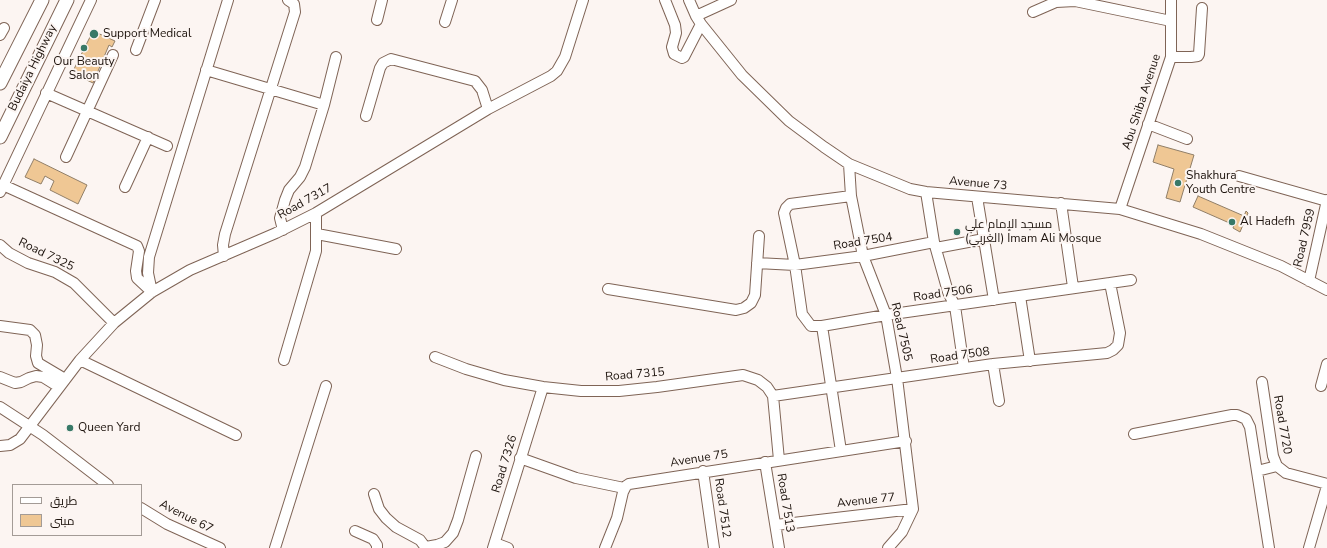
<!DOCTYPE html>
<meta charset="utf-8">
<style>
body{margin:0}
#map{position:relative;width:1327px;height:548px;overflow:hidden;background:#fcf5f2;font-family:"Nunito Sans",Cairo,sans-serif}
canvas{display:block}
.legend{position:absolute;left:12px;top:484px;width:130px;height:52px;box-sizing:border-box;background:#fcf5f2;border:1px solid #a39b96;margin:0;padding:5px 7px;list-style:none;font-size:12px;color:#1d130d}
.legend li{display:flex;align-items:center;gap:8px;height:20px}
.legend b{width:20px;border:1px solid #a39b96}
</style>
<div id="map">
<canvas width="1327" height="548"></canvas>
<ul class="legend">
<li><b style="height:5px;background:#fff"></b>طريق</li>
<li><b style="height:11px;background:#efc794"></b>مبنى</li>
</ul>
</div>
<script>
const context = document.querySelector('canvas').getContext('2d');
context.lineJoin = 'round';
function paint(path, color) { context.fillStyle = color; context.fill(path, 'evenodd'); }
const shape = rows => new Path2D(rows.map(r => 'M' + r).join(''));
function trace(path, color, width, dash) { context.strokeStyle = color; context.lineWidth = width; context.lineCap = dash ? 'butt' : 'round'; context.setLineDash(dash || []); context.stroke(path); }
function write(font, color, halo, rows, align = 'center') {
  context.font = font + ' "Nunito Sans",Cairo,sans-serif'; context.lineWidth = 4; context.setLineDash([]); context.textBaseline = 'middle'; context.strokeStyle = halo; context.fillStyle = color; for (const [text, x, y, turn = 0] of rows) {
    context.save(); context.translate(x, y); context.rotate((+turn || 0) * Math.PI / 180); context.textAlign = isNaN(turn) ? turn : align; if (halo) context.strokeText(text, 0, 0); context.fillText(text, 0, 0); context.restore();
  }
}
const building = shape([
 [93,31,115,41,112,47,109,45,93,83,72,73,93,31],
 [1158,145,1194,155,1180,202,1166,198,1174,169,1153,162,1158,145],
 [34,159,87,185,78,204,50,190,54,181,45,176,41,184,25,177,34,159],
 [1198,196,1244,216,1246,211,1248,213,1240,232,1233,228,1234,225,1193,207,1198,196]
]);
paint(building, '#efc794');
trace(building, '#907e67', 1);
const minor = shape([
 [665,0,675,25,676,33,672,47,674,54,682,58,684,57,701,24],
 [689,0,696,16,701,24,742,75,789,121,824,147,849,164,910,189,926,192,1120,209,1201,234,1281,266,1327,290],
 [1033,12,1056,2,1075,1,1171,21],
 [696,16,731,0],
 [377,20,382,0],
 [445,22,452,0],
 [0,35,4,28],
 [136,50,155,0],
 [1171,57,1191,57,1198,56,1199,54,1202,8],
 [206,70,324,105],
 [46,93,167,146],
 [366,116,380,68,383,63,391,59,475,81,482,90,488,109],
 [1148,124,1187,139],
 [66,157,113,55],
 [849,164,851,196,863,256,886,315,897,378,913,509,902,532,888,548],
 [1239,176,1327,201],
 [3,185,137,246,139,251,136,271,137,278,152,292],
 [125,187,148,137],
 [0,192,91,0],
 [926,192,934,242,948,292,955,306,964,368],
 [977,197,994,300],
 [1061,203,1073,287],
 [1120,209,1171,57,1171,0],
 [283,230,280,218,285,200,289,190,300,177,305,167,324,105,336,57],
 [317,234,396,249],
 [0,245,9,253,28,263,55,272,74,283,114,323],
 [936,248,984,239],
 [224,256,223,245,225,234,295,12,294,4,288,0],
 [757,263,795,265,863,256,934,242],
 [1309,281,1327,200],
 [608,289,736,310,744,308,751,303,755,295,759,236],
 [152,292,148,273,149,257,228,0],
 [1020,296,1030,361],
 [0,326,30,330,35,335,37,345,36,356,38,363,65,379],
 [822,326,886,315,1131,280],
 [435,357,466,369,504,380,543,387,581,391,619,391,657,387,743,375,758,380,767,387,773,396,779,460],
 [80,360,236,435],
 [284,360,316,251,316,213],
 [993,364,999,401],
 [0,377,15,383,21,382,29,378,36,376,43,377,59,387],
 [1262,382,1273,456,1277,466,1286,473,1327,484],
 [1321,386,1327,364],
 [773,396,993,364,1107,353,1113,350,1118,345,1120,333,1110,283],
 [0,407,43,435,108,485],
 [1134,434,1232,415,1237,415,1246,419,1250,427,1269,548],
 [0,446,10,445,20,439,80,360,114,323,152,292,190,270,276,233,316,213,488,109,551,76,557,71,565,57,583,0],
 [841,451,822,326,811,326,802,314,795,265,784,213,786,208,790,204,851,196],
 [520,458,576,478,624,488],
 [765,462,779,548],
 [703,471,714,548],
 [1257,471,1277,466],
 [374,494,379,509,386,518,396,527,420,540,426,548],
 [141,508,167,524,220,548],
 [776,525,913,509],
 [355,531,373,539,377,545,377,548],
 [495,543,508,548],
 [426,547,437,545,445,542,453,533,458,520,476,456],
 [275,548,326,386],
 [493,548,543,387],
 [605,548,617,518,623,492,626,486,629,484,906,441],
 [1309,548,1327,486]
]);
const major = shape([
 [0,83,42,0],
 [0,137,67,0]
]);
trace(minor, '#7f6456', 12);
trace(major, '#7f6456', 15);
trace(minor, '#fff', 10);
trace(major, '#fff', 13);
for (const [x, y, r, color] of [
 [94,34,5,"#387968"],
 [84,48,4,"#387968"],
 [1178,183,4,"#387968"],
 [1232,222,4,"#387968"],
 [957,232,4,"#387968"],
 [70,428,4,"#387968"]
]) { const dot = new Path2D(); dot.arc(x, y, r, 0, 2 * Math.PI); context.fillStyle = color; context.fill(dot); trace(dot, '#fcf5f2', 1.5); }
write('12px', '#1d130d', '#fcf5f2', [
 ["Support Medical",103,34],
 ["Our Beauty",84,62,"center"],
 ["Salon",84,76,"center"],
 ["Shakhura",1186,176],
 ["Youth Centre",1186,190],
 ["Al Hadefh",1240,222],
 ["مسجد الإمام علي",965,225],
 ["(الغربي) Imam Ali Mosque",965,239],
 ["Queen Yard",78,428]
], 'left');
write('12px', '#1d130d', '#fcf5f2', [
 ["Budaiya Highway",33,68,-64],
 ["Abu Shiba Avenue",1142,102,-72],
 ["Avenue 73",978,184,5],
 ["Road 7317",305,202,-29],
 ["Road 7959",1305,238,-77],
 ["Road 7504",863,242,-9],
 ["Road 7325",46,255,26],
 ["Road 7506",943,294,-8],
 ["Road 7505",901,332,77],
 ["Road 7508",960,356,-8],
 ["Road 7315",635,375,-5],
 ["Road 7720",1282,425,80],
 ["Avenue 75",699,459,-9],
 ["Road 7326",505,464,-73],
 ["Avenue 77",866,501,-6],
 ["Road 7513",785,503,81],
 ["Road 7512",722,508,82],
 ["Avenue 67",186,517,27]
]);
</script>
